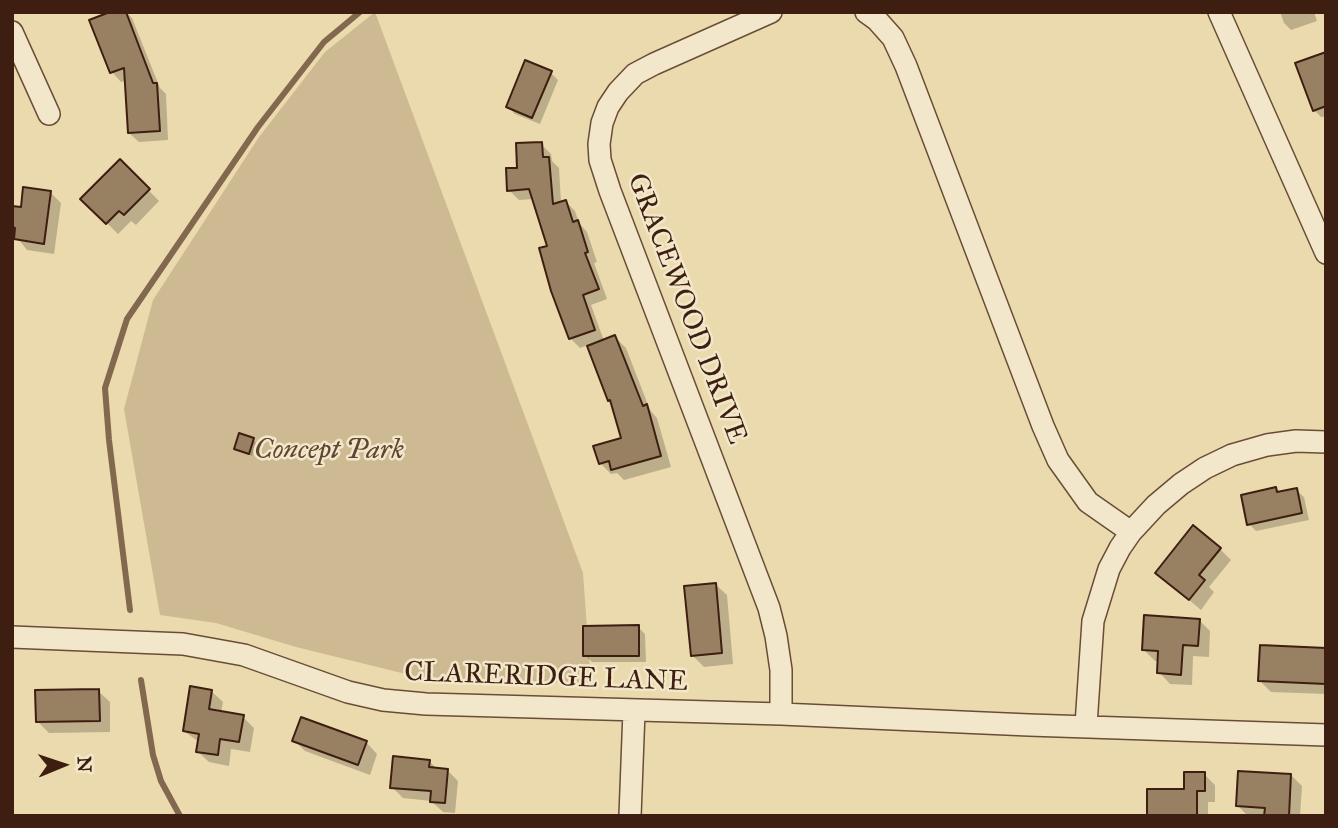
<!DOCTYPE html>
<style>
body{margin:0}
#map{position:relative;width:1338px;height:828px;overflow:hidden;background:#ebdaad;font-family:"IM FELL Great Primer",serif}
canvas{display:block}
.frame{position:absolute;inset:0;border:14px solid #3e1e10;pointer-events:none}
.north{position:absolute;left:28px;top:730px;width:70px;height:70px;-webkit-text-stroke:5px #f2e7ca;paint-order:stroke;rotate:88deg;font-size:19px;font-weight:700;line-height:28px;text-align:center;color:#3e1e10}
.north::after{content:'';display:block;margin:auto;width:24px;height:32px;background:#3e1e10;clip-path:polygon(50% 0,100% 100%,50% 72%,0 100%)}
</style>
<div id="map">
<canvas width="1338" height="828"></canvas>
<div class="frame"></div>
<div class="north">N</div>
</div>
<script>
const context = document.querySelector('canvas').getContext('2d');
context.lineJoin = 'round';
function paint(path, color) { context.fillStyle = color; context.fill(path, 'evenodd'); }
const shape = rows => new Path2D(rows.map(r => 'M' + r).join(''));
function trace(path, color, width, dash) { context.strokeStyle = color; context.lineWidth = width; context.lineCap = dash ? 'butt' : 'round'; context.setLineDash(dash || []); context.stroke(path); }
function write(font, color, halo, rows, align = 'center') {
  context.font = font + ' "IM FELL Great Primer",serif'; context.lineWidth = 5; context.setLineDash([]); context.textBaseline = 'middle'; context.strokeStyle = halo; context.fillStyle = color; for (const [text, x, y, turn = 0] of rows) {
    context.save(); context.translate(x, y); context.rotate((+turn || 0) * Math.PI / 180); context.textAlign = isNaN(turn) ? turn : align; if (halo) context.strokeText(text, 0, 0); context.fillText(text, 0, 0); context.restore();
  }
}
paint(shape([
 [375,12,583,573,591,684,418,677,296,647,216,623,160,615,124,409,153,300,259,137,325,52]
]), '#ceba92');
paint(shape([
 [115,12,126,12,132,18,160,88,166,94,168,140,139,142,129,133,126,80,121,82,112,72],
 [1280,12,1314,12,1317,21,1291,30,1284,23],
 [1326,54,1326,116,1321,117,1314,110],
 [551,73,558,80,540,124,515,114,508,107],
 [541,144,551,154,552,161,559,168,561,203,565,201,575,211,579,223,587,232,597,262,594,263,607,299,591,305,604,341,615,337,626,348,650,410,657,418,671,467,624,480,617,473,611,474,600,463,623,440,613,403,610,400,588,345,580,348,570,338,549,247,534,199,519,200,509,190,519,169],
 [120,161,159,201,136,225,131,221,118,234,83,199],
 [50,192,61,203,54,254,27,250,16,236,12,236,12,206,22,207],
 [253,439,256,443,252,456,236,449],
 [1276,488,1280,493,1296,490,1304,497,1309,520,1256,531,1249,524],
 [1220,549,1231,560,1209,587,1214,592,1201,610,1157,573],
 [715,584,727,595,733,664,704,667,692,655],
 [1199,620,1210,631,1209,657,1193,656,1192,685,1170,684,1159,672,1160,661,1155,661,1144,650],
 [638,627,645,634,646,662,592,662,585,655],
 [1326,650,1326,694,1271,692,1260,681],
 [98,691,110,702,110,732,49,733,38,722],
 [211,691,223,702,221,713,243,717,254,728,250,752,231,749,229,766,209,762,197,751,199,742,184,731],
 [294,740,366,742,377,754,370,775,305,751],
 [429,761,437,769,447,770,458,781,455,813,443,812,431,801,403,798,392,787],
 [1204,774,1215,785,1215,802,1208,802,1208,816,1148,816,1186,791],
 [1291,775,1302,786,1300,816,1248,816,1238,806]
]), '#0003');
trace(shape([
 [130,610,109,440,105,388,127,319,258,127,324,42,360,12],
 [141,680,153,755,161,781,180,816]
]), '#82684e', 6);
const building = shape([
 [110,12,126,12,153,83,157,83,160,131,128,133,124,68,110,73,89,20,110,12],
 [1326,52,1326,106,1313,111,1295,63,1326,52],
 [525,60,552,71,532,118,506,107,525,60],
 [542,142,543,157,549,157,553,204,566,200,573,222,578,220,588,252,585,253,599,289,583,295,595,330,569,339,551,291,539,248,547,246,529,189,507,191,506,168,517,168,516,143,542,142],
 [120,159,150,189,124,215,119,211,106,224,80,199,120,159],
 [23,187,51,191,44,244,14,239,15,228,12,227,12,206,21,207,23,187],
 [615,335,643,406,647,404,661,456,611,470,609,461,599,464,593,446,621,438,610,400,608,401,587,346,615,335],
 [239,433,254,438,249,454,234,449,239,433],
 [1276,487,1277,492,1297,488,1302,513,1247,525,1241,495,1276,487],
 [1193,525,1221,548,1199,575,1205,580,1189,600,1155,573,1193,525],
 [716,583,722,653,691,656,684,586,716,583],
 [1144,615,1200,619,1198,646,1183,645,1181,675,1157,673,1158,651,1142,650,1144,615],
 [639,625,639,656,583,656,583,626,639,625],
 [1260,645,1326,648,1326,684,1258,681,1260,645],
 [190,686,212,690,209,709,244,715,239,742,220,739,218,755,196,752,199,734,183,731,190,686],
 [99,689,100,721,36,722,35,690,99,689],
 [301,717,367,741,358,765,292,741,301,717],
 [393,756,430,760,429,767,448,769,445,803,430,802,431,791,390,788,393,756],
 [1238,771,1291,774,1289,816,1264,816,1265,808,1236,806,1238,771],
 [1184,772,1205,772,1205,791,1197,791,1197,816,1147,816,1147,789,1184,789,1184,772]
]);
paint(building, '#988062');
trace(building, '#3e1e10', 2);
const minor = shape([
 [771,12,654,64,635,74,618,92,608,107,602,123,599,144,600,160,610,191,769,608,776,636,781,670,781,714],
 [866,12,877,20,893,38,906,66,1043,426,1058,460,1088,502,1131,532],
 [1219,12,1326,253],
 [12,32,49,114],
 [12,637,183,644,244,655,348,692,383,700,426,704,781,714,1029,725,1326,735],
 [1086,725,1093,621,1109,569,1120,548,1131,532,1156,505,1181,484,1205,468,1232,455,1267,445,1296,441,1326,442],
 [630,816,634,711]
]);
trace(minor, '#694d37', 24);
trace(minor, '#f2e7ca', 21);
write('28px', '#3e1e10', '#f2e7ca', [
 ["GRACEWOOD DRIVE",686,309,69],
 ["CLARERIDGE LANE",546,678,2]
]);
write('italic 28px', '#624530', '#f2e7ca', [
 ["Concept Park",329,451]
]);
</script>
